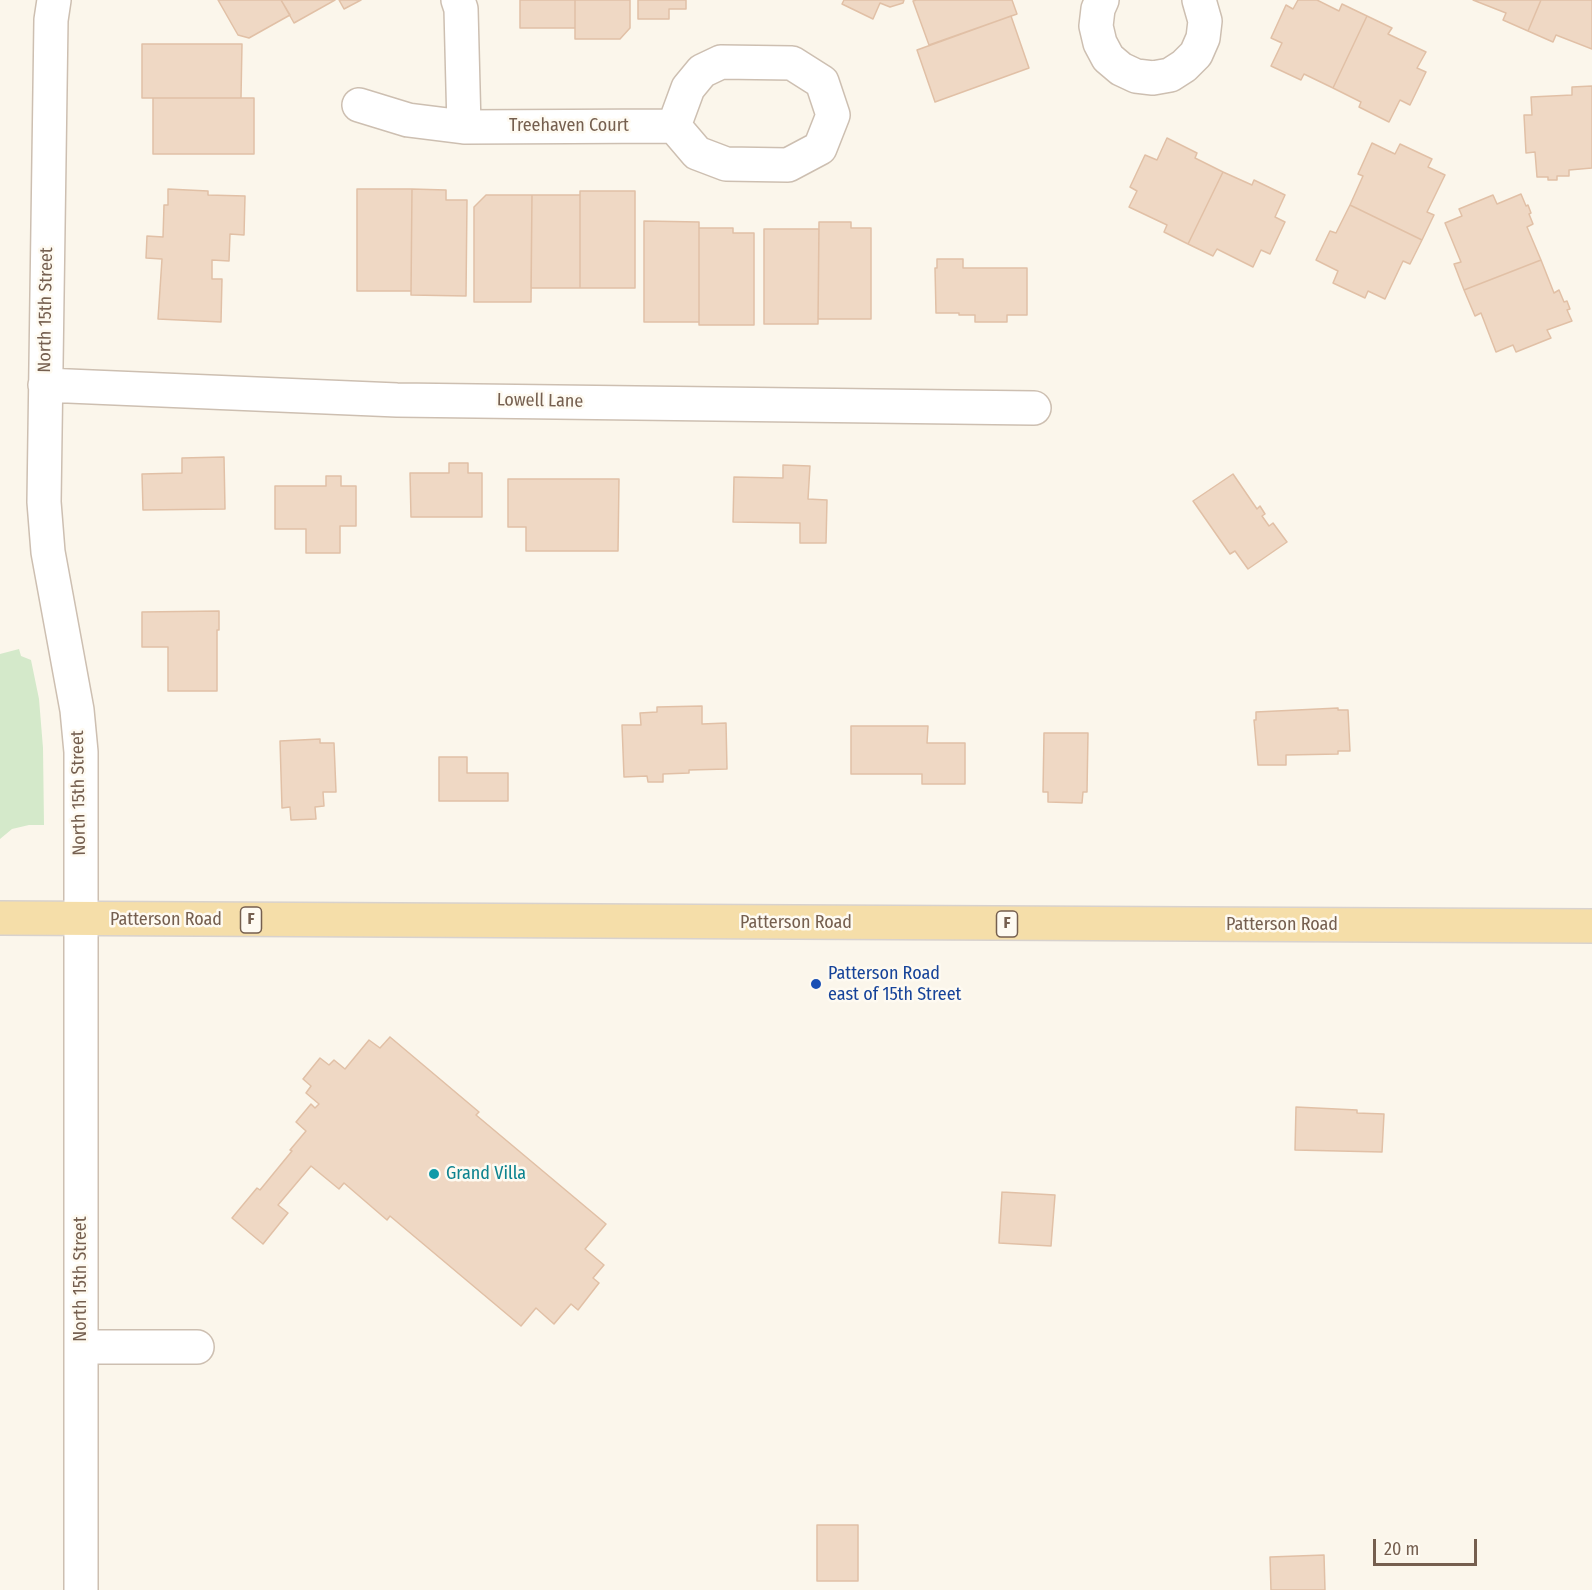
<!DOCTYPE html>
<style>
body{margin:0}
#map{position:relative;width:1592px;height:1590px;overflow:hidden;background:#fbf6eb;font-family:"Fira Sans Condensed",sans-serif}
canvas{display:block}
.scale{position:absolute;left:1373px;top:1539px;width:104px;height:27px;box-sizing:border-box;border:3px solid #755f4f;border-top:0;padding-left:8px;font-size:18px;line-height:21px;white-space:nowrap;color:#755f4f;-webkit-text-stroke:4px #fefaf1;paint-order:stroke}
</style>
<div id="map">
<canvas width="1592" height="1590"></canvas>
<div class="scale">20 m</div>
</div>
<script>
const context = document.querySelector('canvas').getContext('2d');
context.lineJoin = 'round';
function paint(path, color) { context.fillStyle = color; context.fill(path, 'evenodd'); }
const shape = rows => new Path2D(rows.map(r => 'M' + r).join(''));
function trace(path, color, width, dash) { context.strokeStyle = color; context.lineWidth = width; context.lineCap = dash ? 'butt' : 'round'; context.setLineDash(dash || []); context.stroke(path); }
function write(font, color, halo, rows, align = 'center') {
  context.font = font + ' "Fira Sans Condensed",sans-serif'; context.lineWidth = 5; context.setLineDash([]); context.textBaseline = 'middle'; context.strokeStyle = halo; context.fillStyle = color; for (const [text, x, y, turn = 0] of rows) {
    context.save(); context.translate(x, y); context.rotate((+turn || 0) * Math.PI / 180); context.textAlign = isNaN(turn) ? turn : align; if (halo) context.strokeText(text, 0, 0); context.fillText(text, 0, 0); context.restore();
  }
}
paint(shape([
 [19,649,21,656,31,660,39,699,43,748,44,825,29,825,12,829,0,839,0,654]
]), '#d4e9ca');
const building = shape([
 [218,0,281,0,290,15,249,38,238,35,218,0],
 [281,0,335,0,294,23,281,0],
 [339,0,361,0,344,9,339,0],
 [520,0,575,0,575,28,520,28,520,0],
 [575,0,630,0,630,28,620,39,575,39,575,0],
 [638,0,686,0,686,9,669,9,669,19,638,19,638,0],
 [844,0,904,0,903,3,890,7,880,3,873,19,842,4,844,0],
 [916,0,1012,0,1017,14,929,45,913,1,916,0],
 [1298,0,1317,0,1339,11,1342,4,1367,16,1333,88,1304,74,1301,80,1271,66,1282,43,1271,38,1286,5,1293,9,1298,0],
 [1473,0,1541,0,1528,31,1503,20,1506,13,1473,0],
 [1541,0,1592,0,1592,49,1556,35,1553,42,1528,31,1541,0],
 [1011,16,1029,68,935,102,917,50,1011,16],
 [1367,16,1392,28,1388,34,1426,52,1417,68,1426,72,1410,105,1400,100,1389,122,1359,107,1361,102,1333,88,1367,16],
 [142,44,242,44,241,98,142,98,142,44],
 [1592,86,1592,168,1569,170,1569,176,1557,176,1557,180,1548,180,1548,177,1537,177,1535,152,1526,153,1524,115,1532,115,1531,97,1572,95,1572,87,1592,86],
 [153,98,254,98,254,154,153,154,153,98],
 [1167,138,1197,153,1195,158,1223,172,1188,244,1164,232,1167,225,1129,207,1137,191,1130,187,1145,155,1157,160,1167,138],
 [1372,143,1395,154,1400,144,1432,159,1428,167,1445,175,1427,212,1434,215,1422,240,1350,205,1363,176,1358,174,1372,143],
 [1223,172,1252,185,1254,180,1285,195,1275,217,1285,222,1270,254,1261,250,1253,267,1217,249,1213,256,1188,244,1223,172],
 [168,189,208,191,208,195,245,196,244,235,230,234,229,261,212,260,212,279,222,279,221,322,158,319,162,259,146,258,147,236,163,237,164,205,168,205,168,189],
 [357,189,412,189,411,291,357,291,357,189],
 [412,189,446,190,446,200,467,200,466,296,411,295,412,189],
 [580,191,635,191,635,288,580,288,580,191],
 [1521,194,1526,206,1528,205,1531,213,1529,214,1533,224,1527,227,1541,260,1464,290,1454,264,1461,262,1445,223,1462,216,1459,209,1493,195,1497,204,1521,194],
 [486,195,532,195,531,302,474,302,474,207,486,195],
 [532,195,580,195,580,288,531,288,532,195],
 [1350,205,1422,240,1410,264,1403,261,1385,299,1368,291,1365,298,1333,283,1338,271,1316,260,1330,231,1336,233,1350,205],
 [644,221,699,222,699,322,644,322,644,221],
 [819,222,851,222,851,228,871,228,871,319,818,319,819,222],
 [699,228,733,228,733,233,754,233,754,325,699,325,699,228],
 [764,229,819,229,818,324,764,324,764,229],
 [937,259,963,259,963,268,1027,268,1027,315,1007,315,1007,322,975,322,975,315,959,315,959,313,936,313,935,268,937,268,937,259],
 [1541,260,1554,293,1559,290,1564,302,1567,301,1570,309,1567,310,1572,321,1547,330,1551,338,1516,352,1513,345,1496,352,1481,313,1475,316,1464,290,1541,260],
 [224,457,225,509,143,510,142,474,182,473,182,458,224,457],
 [449,463,468,463,468,473,482,473,482,517,411,517,410,473,449,473,449,463],
 [783,465,810,466,808,499,827,500,826,543,800,543,800,523,733,522,734,477,783,478,783,465],
 [1233,474,1257,509,1260,506,1265,514,1262,516,1269,526,1273,523,1287,542,1248,569,1235,551,1230,554,1193,501,1233,474],
 [326,476,341,476,341,486,356,486,356,526,340,526,340,553,306,553,306,529,275,529,275,486,326,486,326,476],
 [508,479,619,479,618,551,526,551,526,527,508,527,508,479],
 [219,611,219,630,217,630,217,691,168,691,168,647,142,647,142,612,219,611],
 [702,706,702,724,726,723,727,769,689,770,689,773,663,774,663,782,648,782,647,776,624,777,622,725,641,725,640,713,657,712,657,707,702,706],
 [1338,708,1338,710,1348,710,1350,751,1338,751,1338,754,1286,755,1286,765,1258,765,1254,720,1256,720,1256,712,1338,708],
 [851,726,928,726,927,743,965,743,965,784,922,784,922,774,851,774,851,726],
 [1044,733,1088,733,1087,792,1083,792,1082,803,1048,802,1048,792,1043,792,1044,733],
 [320,739,320,743,334,743,336,792,323,792,324,806,315,807,316,819,291,820,290,807,282,808,280,741,320,739],
 [439,757,467,757,467,773,508,773,508,801,439,801,439,757],
 [390,1037,479,1112,476,1115,606,1224,585,1249,604,1265,593,1278,599,1283,578,1310,571,1304,554,1324,536,1308,521,1326,390,1216,387,1220,344,1183,339,1189,311,1166,278,1205,288,1213,263,1244,232,1218,257,1188,260,1190,292,1151,290,1150,306,1131,296,1122,311,1104,315,1108,319,1104,306,1093,311,1086,303,1079,320,1058,329,1065,334,1060,345,1069,369,1040,380,1048,390,1037],
 [1296,1107,1357,1110,1357,1113,1384,1114,1382,1152,1295,1150,1296,1107],
 [1002,1192,1055,1195,1051,1246,999,1243,1002,1192],
 [817,1525,858,1525,858,1581,817,1581,817,1525],
 [1324,1555,1325,1590,1271,1590,1270,1557,1324,1555]
]);
paint(building, '#efd8c4');
trace(building, '#e1c0a6', 1.5);
const minor = shape([
 [54,0,51,20,44,502,48,552,77,710,81,752,81,1590],
 [458,0,461,9,464,127],
 [1102,0,1098,9,1096,26,1100,43,1108,58,1121,69,1136,76,1153,78,1170,75,1184,66,1196,54,1203,38,1205,21,1199,0],
 [721,62,792,63,822,82,833,115,820,148,788,165,726,164,697,153,674,126,688,88,702,71,721,62],
 [359,105,408,120,464,127,674,126],
 [45,385,397,400,1034,408],
 [81,1347,197,1347]
]);
const major = shape([
 [0,918,1592,926]
]);
trace(minor, '#cdbfb1', 36);
trace(major, '#d8d2ce', 36);
trace(minor, '#fff', 33);
trace(major, '#f5dea9', 33);
for (const [x, y, r, color] of [
 [816,984,6,"#1a4fb4"],
 [434,1174,6,"#0f9aa8"]
]) { const dot = new Path2D(); dot.arc(x, y, r, 0, 2 * Math.PI); context.fillStyle = color; context.fill(dot); trace(dot, '#fefaf1', 2); }
for (const [x, y, w] of [
 [251,920,21],
 [1007,924,21]
]) { const box = new Path2D(); box.roundRect(x - w / 2, y - 13, w, 26, 4.5); context.fillStyle = '#fefaf1'; context.fill(box); trace(box, '#755f4f', 1.5); }
write('bold 16px', '#755f4f', null, [
 ["F",251,920],
 ["F",1007,924]
]);
write('18px', '#755f4f', '#fefaf1', [
 ["Treehaven Court",569,126],
 ["North 15th Street",46,310,-89],
 ["Lowell Lane",540,401,1],
 ["North 15th Street",79,793,-91],
 ["Patterson Road",166,920],
 ["Patterson Road",796,923],
 ["Patterson Road",1282,925],
 ["North 15th Street",81,1279,-90]
]);
write('18px', '#164399', '#fefaf1', [
 ["Patterson Road",828,974],
 ["east of 15th Street",828,995]
], 'left');
write('18px', '#0d838f', '#fefaf1', [
 ["Grand Villa",446,1174]
], 'left');
</script>
